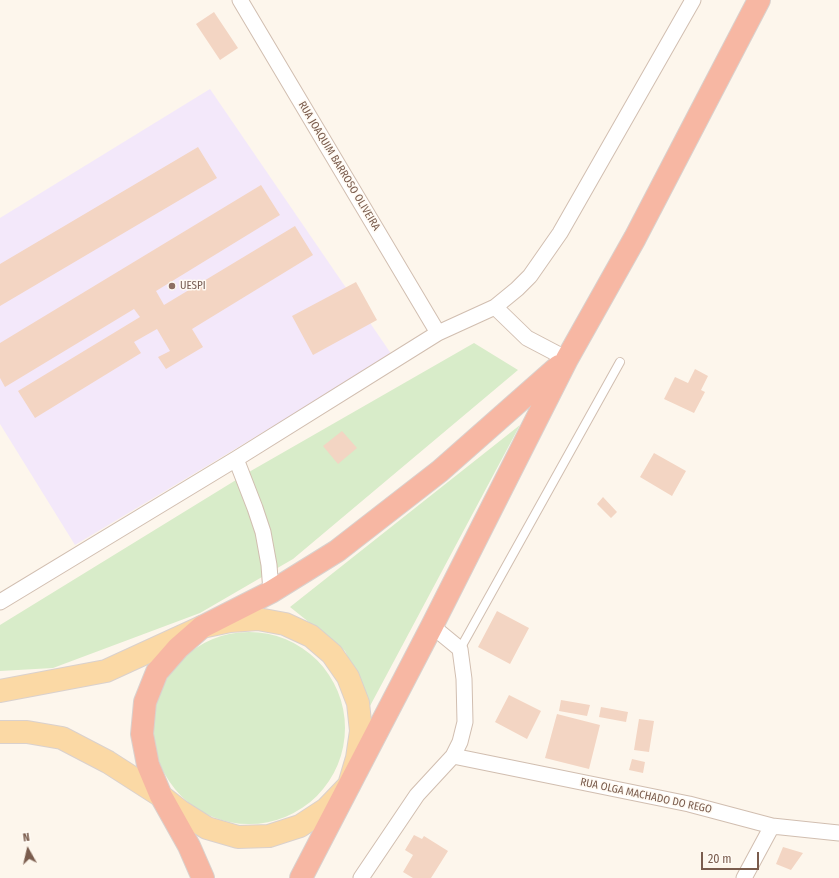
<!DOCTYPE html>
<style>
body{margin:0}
#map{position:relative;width:839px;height:878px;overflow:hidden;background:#fdf6ec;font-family:"Fira Sans Condensed",sans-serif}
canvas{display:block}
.north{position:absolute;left:8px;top:830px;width:40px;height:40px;-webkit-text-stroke:3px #fffaf3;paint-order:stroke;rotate:352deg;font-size:11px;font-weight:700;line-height:16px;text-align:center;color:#7a5c4d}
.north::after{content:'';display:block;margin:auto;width:14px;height:18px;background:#7a5c4d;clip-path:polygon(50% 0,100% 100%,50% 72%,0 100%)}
.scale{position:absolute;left:701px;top:852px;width:58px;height:18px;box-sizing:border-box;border:2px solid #7a5c4d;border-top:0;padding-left:5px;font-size:12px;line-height:14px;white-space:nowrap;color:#7a5c4d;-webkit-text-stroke:3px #fffaf3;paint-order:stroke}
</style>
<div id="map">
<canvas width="839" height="878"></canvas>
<div class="north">N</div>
<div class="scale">20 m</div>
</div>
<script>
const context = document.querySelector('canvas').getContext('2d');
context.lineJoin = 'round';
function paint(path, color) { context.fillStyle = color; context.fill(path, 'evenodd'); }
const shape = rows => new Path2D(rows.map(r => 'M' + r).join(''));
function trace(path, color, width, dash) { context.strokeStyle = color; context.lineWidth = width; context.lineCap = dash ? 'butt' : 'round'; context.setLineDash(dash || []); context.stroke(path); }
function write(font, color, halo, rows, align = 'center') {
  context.font = font + ' "Fira Sans Condensed",sans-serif'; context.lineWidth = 3; context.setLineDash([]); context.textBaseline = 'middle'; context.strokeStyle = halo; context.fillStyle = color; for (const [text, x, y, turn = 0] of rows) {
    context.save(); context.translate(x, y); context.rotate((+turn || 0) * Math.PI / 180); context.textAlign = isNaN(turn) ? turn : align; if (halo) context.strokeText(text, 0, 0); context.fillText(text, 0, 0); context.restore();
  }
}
paint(shape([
 [210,89,392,355,75,545,0,424,0,218]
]), '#f3e8fa');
paint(shape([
 [474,343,518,370,293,559,200,613,53,668,0,671,0,625,249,472],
 [520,425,370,706,345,651,290,607],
 '153 728a96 96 0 1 1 192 0a96 96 0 1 1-192 0Z'
]), '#d8ecc9');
paint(shape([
 [214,12,238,48,220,60,196,24],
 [198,147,217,178,0,306,0,264],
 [261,185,280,215,156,291,164,305,295,226,313,255,192,329,203,347,166,369,158,357,170,351,157,329,134,342,141,353,35,418,18,391,140,317,134,309,5,387,0,378,0,343],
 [356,282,377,320,313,355,292,316],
 [695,369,708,376,701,390,705,392,694,413,664,399,675,377,688,383],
 [342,431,357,448,338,464,323,446],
 [654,453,686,471,672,496,640,477],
 [603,497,617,512,611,518,597,504],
 [497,611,529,628,510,664,478,647],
 [509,695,541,711,527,739,495,722],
 [561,700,590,705,587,716,559,711],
 [601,707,628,712,626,722,599,717],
 [557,714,600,725,589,769,545,758],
 [639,719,654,721,649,752,634,750],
 [632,759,645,762,643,773,629,770],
 [414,835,422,839,424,836,448,851,431,878,413,878,403,872,413,855,405,850],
 [783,847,803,853,791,870,776,864]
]), '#f3d5c3');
const lane = shape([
 [460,649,620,362]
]);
const street = shape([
 [240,0,438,333],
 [495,307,527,338,567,359],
 [236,459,255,508,263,532,269,565,271,592],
 [0,602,236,459,438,333,495,307,517,289,530,276,560,233,693,0],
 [453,756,689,804,772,826,839,833],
 [361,878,417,795,453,756,460,742,465,722,464,679,460,649,432,626],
 [744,878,772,826]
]);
const primary = shape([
 [0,691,106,671,202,627,230,621,258,619,285,624,311,636,332,654,348,677,358,703,361,731,357,758,349,785,326,809,300,826,269,836,238,837,207,828,180,811,161,796,108,762,62,738,27,732,0,732]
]);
const highway = shape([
 [203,878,189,846,161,796,148,765,142,734,145,702,157,672,178,648,202,627,271,592,337,551,440,471,559,366],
 [301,878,432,626,567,359,635,238,759,0]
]);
trace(lane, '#d1beb0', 10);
trace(street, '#d1beb0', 17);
trace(primary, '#dad1cd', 24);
trace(highway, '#dad1cd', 24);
trace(lane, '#fff', 8);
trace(street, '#fff', 15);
trace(primary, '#fbd9a5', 22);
trace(highway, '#f7b7a3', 22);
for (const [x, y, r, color] of [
 [172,286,4,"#8d6e63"]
]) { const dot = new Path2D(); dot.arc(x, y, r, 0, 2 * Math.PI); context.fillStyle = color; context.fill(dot); trace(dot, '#fffaf3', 1.5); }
write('11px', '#7a5c4d', '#fffaf3', [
 ["RUA JOAQUIM BARROSO OLIVEIRA",339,166,59],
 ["RUA OLGA MACHADO DO REGO",646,796,12]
]);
write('11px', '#785e54', '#fffaf3', [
 ["UESPI",180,286]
], 'left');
</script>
